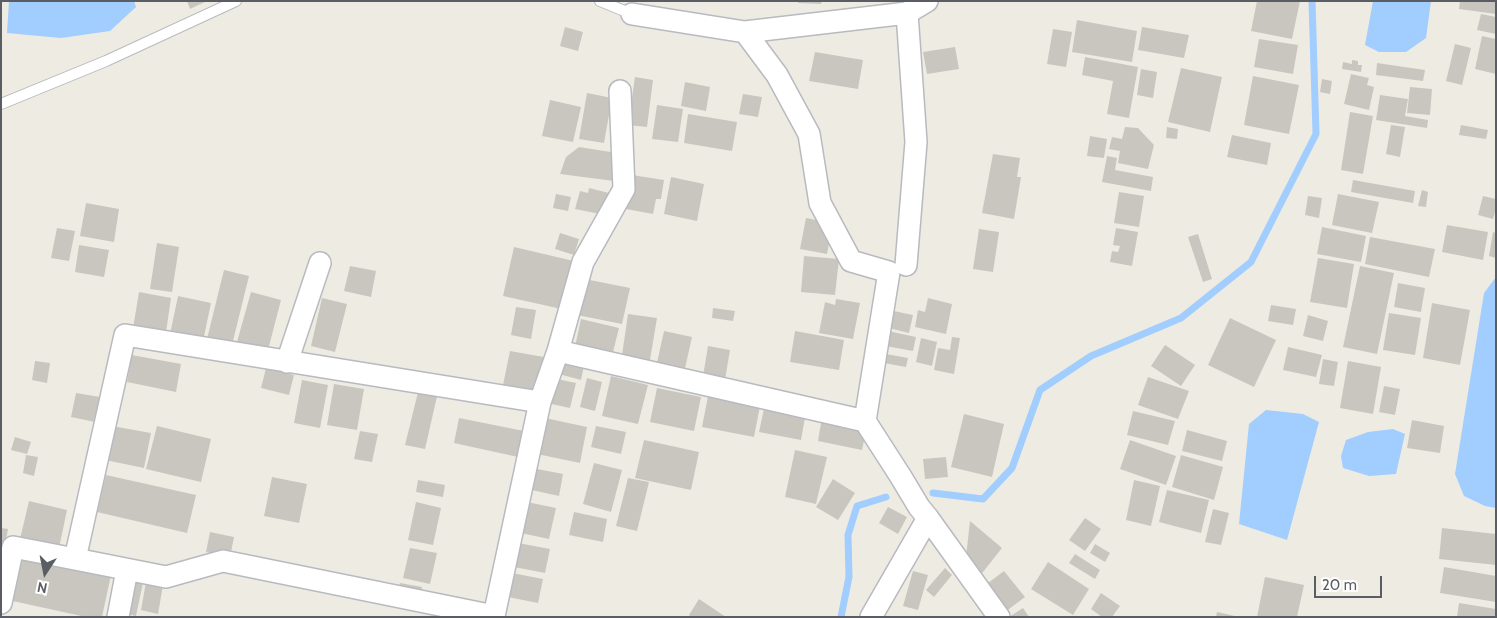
<!DOCTYPE html>
<style>
body{margin:0}
#map{position:relative;width:1497px;height:618px;overflow:hidden;background:#eeece2;font-family:Cabin,sans-serif}
canvas{display:block}
.frame{position:absolute;inset:0;border:2px solid #5a5e64;pointer-events:none}
.north{position:absolute;left:20px;top:548px;width:50px;height:50px;-webkit-text-stroke:4px #fff;paint-order:stroke;rotate:191deg;font-size:14px;font-weight:700;line-height:20px;text-align:center;color:#5a5e64}
.north::after{content:'';display:block;margin:auto;width:18px;height:22px;background:#5a5e64;clip-path:polygon(50% 0,100% 100%,50% 72%,0 100%)}
.scale{position:absolute;left:1314px;top:576px;width:68px;height:22px;box-sizing:border-box;border:2px solid #5a5e64;border-top:0;padding-left:6px;font-size:15px;line-height:18px;white-space:nowrap;color:#5a5e64;-webkit-text-stroke:4px #fff;paint-order:stroke}
</style>
<div id="map">
<canvas width="1497" height="618"></canvas>
<div class="frame"></div>
<div class="north">N</div>
<div class="scale">20 m</div>
</div>
<script>
const context = document.querySelector('canvas').getContext('2d');
context.lineJoin = 'round';
function paint(path, color) { context.fillStyle = color; context.fill(path, 'evenodd'); }
const shape = rows => new Path2D(rows.map(r => 'M' + r).join(''));
function trace(path, color, width, dash) { context.strokeStyle = color; context.lineWidth = width; context.lineCap = dash ? 'butt' : 'round'; context.setLineDash(dash || []); context.stroke(path); }
paint(shape([
 [9,1,134,1,136,7,110,31,61,38,7,33],
 [1373,1,1431,1,1426,38,1406,52,1379,52,1365,45],
 [1496,277,1496,508,1485,506,1464,496,1455,474,1484,293],
 [1266,410,1303,414,1319,422,1287,540,1239,524,1249,424],
 [1393,429,1405,434,1396,474,1369,476,1343,468,1341,456,1346,440,1368,432]
]), '#a1cdff');
trace(shape([
 [933,493,983,499,1012,468,1040,390,1091,356,1181,318,1251,262,1316,134,1312,1],
 [841,617,849,577,848,535,857,506,886,497]
]), '#a1cdff', 7);
paint(shape([
 [187,1,207,1,190,9],
 [798,1,822,1,821,4,798,3],
 [1257,1,1300,1,1292,39,1251,31],
 [1460,1,1496,1,1496,14,1459,9],
 [1481,14,1496,17,1496,34,1477,30],
 [1077,20,1137,31,1132,62,1072,52],
 [565,27,583,32,578,51,560,46],
 [1142,27,1189,35,1184,58,1138,50],
 [1053,29,1072,32,1066,67,1047,64],
 [1482,36,1496,39,1496,74,1475,69],
 [1259,39,1298,45,1293,74,1254,67],
 [1455,44,1471,48,1462,85,1446,81],
 [955,47,959,69,927,74,923,52],
 [815,52,863,60,858,89,809,81],
 [1085,57,1138,67,1129,118,1107,114,1113,81,1082,75],
 [1352,60,1358,61,1358,65,1362,65,1361,72,1342,69,1343,62,1352,64],
 [1377,63,1425,70,1423,81,1376,75],
 [1181,68,1222,77,1210,132,1168,122],
 [1141,69,1157,72,1153,98,1137,95],
 [1351,74,1369,78,1367,85,1374,87,1369,110,1344,104],
 [1253,76,1299,85,1289,134,1244,125],
 [635,77,653,80,647,127,628,125],
 [1322,79,1332,81,1330,94,1320,92],
 [685,82,710,87,706,111,681,106],
 [1410,87,1432,89,1430,115,1407,113],
 [587,93,612,98,604,143,579,139],
 [743,94,762,97,758,117,739,114],
 [1380,95,1408,99,1405,116,1428,120,1427,128,1376,120],
 [550,100,581,107,573,142,542,136],
 [657,105,683,109,678,142,652,139],
 [1350,112,1373,116,1363,174,1341,170],
 [688,114,737,122,732,151,684,143],
 [1391,125,1405,127,1400,157,1386,154],
 [1461,125,1488,130,1486,139,1459,135],
 [1125,127,1138,128,1154,145,1148,169,1118,163,1120,151,1109,149,1112,137,1122,139],
 [1167,127,1178,129,1177,139,1166,138],
 [1232,135,1271,143,1267,165,1227,157],
 [1090,136,1107,139,1104,158,1087,156],
 [579,147,617,153,614,181,560,174,566,157],
 [993,154,1020,158,1017,177,1021,177,1014,219,982,213],
 [1107,156,1117,158,1115,170,1153,177,1151,191,1102,182],
 [632,175,664,180,661,199,656,199,653,214,626,209],
 [671,177,704,184,697,221,664,214],
 [1353,180,1415,191,1413,203,1351,192],
 [589,188,609,193,605,215,575,209,580,191,588,193],
 [1422,190,1428,192,1426,207,1418,206],
 [1119,192,1144,196,1139,227,1114,223],
 [556,194,571,197,568,211,553,208],
 [1338,194,1379,202,1372,233,1332,225],
 [1308,196,1322,198,1319,218,1305,215],
 [1483,196,1496,199,1496,209,1493,219,1478,215],
 [86,203,119,209,114,242,80,236],
 [806,218,827,222,832,228,827,254,800,249],
 [1447,225,1488,232,1483,260,1442,252],
 [1322,227,1366,236,1361,262,1317,254],
 [57,228,75,231,69,261,51,258],
 [1116,228,1138,232,1132,266,1110,262,1112,251,1118,252,1120,246,1113,245],
 [979,229,999,232,993,272,973,269],
 [1493,232,1496,233,1496,258,1489,256],
 [560,233,579,239,574,255,555,249],
 [1198,234,1212,279,1203,282,1188,237],
 [1370,237,1435,249,1429,277,1365,264],
 [157,243,179,247,172,292,150,289],
 [79,245,109,250,104,277,75,272],
 [514,247,578,262,566,310,503,296],
 [804,256,839,259,835,295,801,292],
 [1318,258,1354,264,1347,308,1310,302],
 [350,266,376,271,371,297,344,291],
 [1360,266,1394,273,1377,354,1343,347],
 [224,270,249,276,231,349,206,343],
 [585,279,630,288,622,324,577,315],
 [1398,283,1425,288,1421,312,1394,307],
 [139,292,171,298,165,339,132,334],
 [251,292,281,300,268,350,237,342],
 [178,296,211,303,202,346,169,339],
 [322,298,347,304,335,352,311,346],
 [928,298,952,304,946,334,915,327,918,310,925,312],
 [836,299,860,303,853,339,819,333,825,302,835,305],
 [1432,303,1470,310,1460,365,1423,358],
 [1271,305,1296,309,1293,325,1268,321],
 [516,307,536,310,531,339,511,335],
 [713,308,735,311,733,321,712,318],
 [889,310,913,315,909,333,885,327],
 [1389,313,1421,318,1415,355,1383,350],
 [628,314,657,318,649,366,621,362],
 [1308,315,1328,321,1323,341,1303,336],
 [1230,318,1276,340,1254,387,1208,365],
 [581,319,619,328,611,360,574,351],
 [883,330,916,337,913,351,880,345],
 [664,331,692,337,684,373,656,367],
 [795,331,844,340,839,370,790,362],
 [952,337,960,338,954,374,934,370,938,348,950,350],
 [921,338,937,342,932,366,916,362],
 [1165,345,1195,365,1181,386,1151,366],
 [708,346,730,350,725,380,703,376],
 [1288,347,1322,355,1316,377,1283,370],
 [510,351,544,357,538,392,503,385],
 [886,354,908,358,906,367,884,363],
 [132,355,181,364,176,392,127,382],
 [558,359,584,365,581,380,555,373],
 [1323,359,1338,362,1334,386,1319,384],
 [35,361,50,363,47,383,32,380],
 [1348,361,1381,367,1373,414,1340,408],
 [266,368,294,375,289,395,261,388],
 [611,376,648,385,638,424,602,416],
 [1148,377,1189,391,1178,419,1138,405],
 [552,378,576,383,570,408,547,403],
 [587,378,602,382,595,411,580,407],
 [302,380,328,385,320,428,294,423],
 [334,384,364,389,357,430,327,425],
 [1384,386,1400,389,1395,415,1379,412],
 [419,388,438,392,425,449,405,445],
 [657,388,701,397,694,431,650,422],
 [709,391,761,401,754,437,702,427],
 [76,393,100,397,95,422,71,417],
 [765,404,806,412,801,440,759,432],
 [1133,411,1175,421,1168,445,1127,435],
 [964,414,1004,424,992,477,951,467],
 [822,417,867,427,862,450,818,441],
 [459,418,524,431,518,457,454,443],
 [545,418,587,427,580,463,537,454],
 [1412,420,1444,426,1440,453,1407,448],
 [112,426,151,433,144,468,105,460],
 [157,426,211,439,201,482,146,469],
 [596,426,626,432,621,454,591,447],
 [1187,430,1227,441,1222,461,1182,451],
 [360,431,378,434,372,462,354,459],
 [15,437,31,442,27,454,11,450],
 [644,440,699,452,691,490,635,478],
 [1130,440,1176,456,1166,485,1120,469],
 [795,450,827,457,816,504,785,497],
 [26,455,38,457,34,476,23,473],
 [1181,455,1223,467,1214,500,1172,487],
 [946,457,948,477,925,479,923,459],
 [594,463,622,470,611,512,583,504],
 [532,468,563,474,559,496,527,489],
 [106,475,196,495,187,533,97,512],
 [272,477,307,484,299,523,264,516],
 [628,478,649,482,637,531,616,526],
 [833,479,855,493,838,520,816,507],
 [418,480,445,485,443,497,416,492],
 [1134,480,1160,486,1151,526,1126,520],
 [1167,490,1209,500,1201,533,1159,522],
 [29,501,67,510,59,548,20,539],
 [522,501,556,508,549,539,516,532],
 [416,502,441,508,433,545,408,540],
 [888,507,907,517,898,534,879,523],
 [1213,509,1229,513,1221,545,1205,542],
 [574,512,607,519,603,542,569,535],
 [1085,518,1101,529,1085,551,1069,540],
 [970,521,1002,548,979,577,965,566],
 [1,528,8,529,2,564,1,564],
 [1442,528,1496,534,1496,565,1439,559],
 [210,532,234,537,230,557,206,552],
 [513,542,550,549,545,573,509,566],
 [1095,544,1110,553,1105,562,1090,553],
 [410,548,437,553,430,584,403,578],
 [1075,554,1100,570,1095,579,1069,563],
 [18,555,111,575,102,617,86,617,8,600],
 [1048,562,1089,589,1073,615,1031,589],
 [1444,567,1496,576,1496,602,1440,593],
 [945,568,952,575,934,597,926,590],
 [913,571,928,575,918,610,903,606],
 [1004,571,1025,597,1005,612,984,586],
 [507,572,543,579,538,603,503,596],
 [129,575,144,578,136,616,121,613],
 [1265,577,1304,585,1297,617,1257,617],
 [146,582,163,585,158,614,141,610],
 [400,583,422,587,420,598,398,594],
 [1101,593,1120,606,1112,617,1102,617,1091,609],
 [699,599,726,617,691,617,689,615],
 [1459,603,1496,609,1496,617,1457,617],
 [1023,608,1029,617,1009,617],
 [1217,612,1235,616,1235,617,1216,617]
]), '#c9c6bf');
const lane = shape([
 [600,1,632,14],
 [1,104,106,61,236,1]
]);
const street = shape([
 [632,14,745,32,907,13,927,1],
 [745,32,777,75,809,134,820,203,851,261,889,272,865,421],
 [620,91,624,189,583,262,558,351,865,421,901,477,919,507,928,518,999,617],
 [906,265,916,142,907,13],
 [287,362,320,263],
 [540,402,125,335,75,559,166,577,223,561,494,616,540,402,558,351],
 [1,603,13,547,75,559],
 [118,617,127,570],
 [871,617,928,518]
]);
trace(lane, '#b7babf', 12);
trace(street, '#b7babf', 24);
trace(lane, '#fff', 10);
trace(street, '#fff', 21);
</script>
